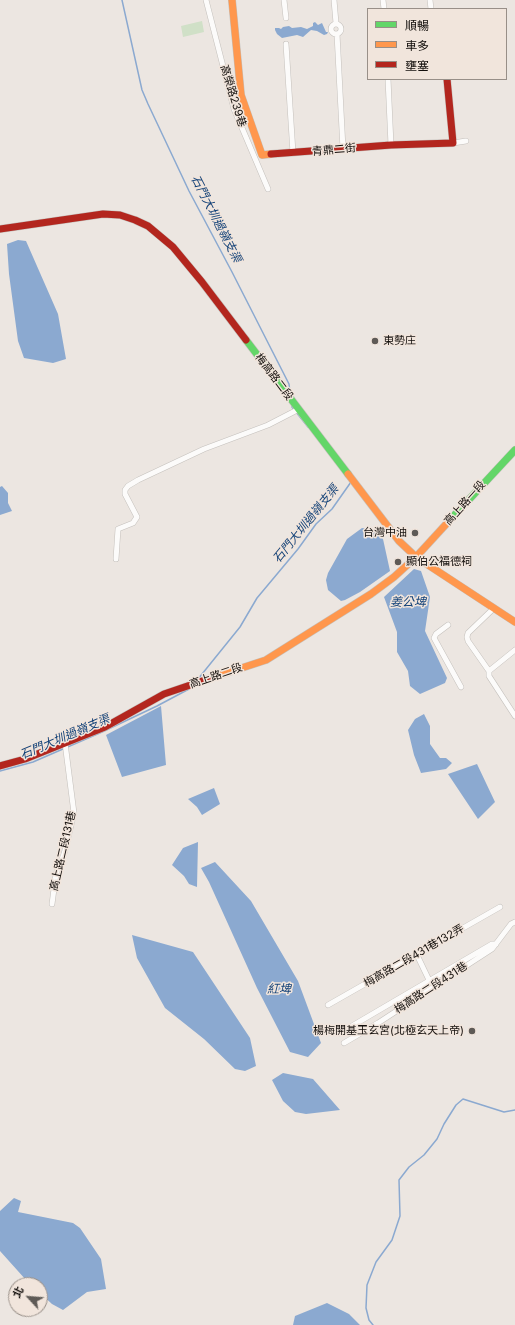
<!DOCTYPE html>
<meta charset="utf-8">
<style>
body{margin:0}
#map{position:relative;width:515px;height:1325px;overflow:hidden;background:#ece6e1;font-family:Inter,"Noto Sans TC",sans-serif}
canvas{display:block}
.legend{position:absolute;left:367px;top:8px;width:140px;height:72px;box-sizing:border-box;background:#f1e5dc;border:1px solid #988f88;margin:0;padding:5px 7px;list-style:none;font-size:12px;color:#120e0b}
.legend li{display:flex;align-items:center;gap:8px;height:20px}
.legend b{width:20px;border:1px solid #988f88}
.north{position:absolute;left:8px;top:1277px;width:40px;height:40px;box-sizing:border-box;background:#f1e5dc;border:1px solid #988f88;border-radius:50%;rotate:296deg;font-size:11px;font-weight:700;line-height:16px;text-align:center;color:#120e0b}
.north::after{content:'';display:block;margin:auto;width:14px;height:18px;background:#5e5a56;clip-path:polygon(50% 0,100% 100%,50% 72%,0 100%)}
</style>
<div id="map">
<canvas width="515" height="1325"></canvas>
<ul class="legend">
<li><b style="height:5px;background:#63d668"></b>順暢</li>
<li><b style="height:5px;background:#ff974d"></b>車多</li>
<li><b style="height:5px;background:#b3261e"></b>壅塞</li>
</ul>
<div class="north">北</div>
</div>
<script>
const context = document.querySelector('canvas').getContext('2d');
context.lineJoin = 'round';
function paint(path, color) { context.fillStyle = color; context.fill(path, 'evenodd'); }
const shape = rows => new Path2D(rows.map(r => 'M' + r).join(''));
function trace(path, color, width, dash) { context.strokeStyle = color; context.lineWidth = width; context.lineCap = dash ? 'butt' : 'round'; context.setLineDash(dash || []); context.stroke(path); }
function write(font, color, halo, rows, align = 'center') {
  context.font = font + ' Inter,"Noto Sans TC",sans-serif'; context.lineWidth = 3; context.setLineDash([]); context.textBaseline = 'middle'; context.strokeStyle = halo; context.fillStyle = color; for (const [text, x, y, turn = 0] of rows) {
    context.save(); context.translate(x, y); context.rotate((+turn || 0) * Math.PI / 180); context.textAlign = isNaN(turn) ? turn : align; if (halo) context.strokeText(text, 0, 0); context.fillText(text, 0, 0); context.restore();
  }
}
paint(shape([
 [202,21,204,32,183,37,181,26]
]), '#d0e0c7');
paint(shape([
 [315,22,318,25,322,23,326,32,328,32,327,34,324,35,317,31,311,30,303,37,297,35,282,38,277,34,275,30,275,28,279,28,281,29,283,27,289,26,292,28,301,27,307,29,313,26,313,23],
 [18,240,26,241,58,314,66,359,53,363,24,358,18,341,9,274,7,244],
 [2,486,8,493,8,503,12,511,0,515,0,487],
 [362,528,372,530,379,534,383,539,390,571,360,592,345,600,341,601,328,590,326,580,328,573,347,539],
 [414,569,421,571,430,597,425,631,447,678,445,683,420,694,410,686,408,671,397,652,397,632,384,597],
 [161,706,166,765,122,777,106,735],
 [424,714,430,726,430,744,440,758,446,758,452,763,446,769,421,773,414,755,408,730,415,719],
 [477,764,495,802,478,819,448,774],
 [214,788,220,804,202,815,197,807,188,799],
 [198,842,197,887,189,884,184,876,172,865,183,848],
 [215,862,251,901,298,981,321,1043,308,1057,290,1052,257,988,209,882,201,868],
 [132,935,193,952,250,1038,256,1066,245,1071,235,1069,204,1039,165,1008,137,958],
 [283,1073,313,1079,340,1110,306,1114,295,1112,283,1101,272,1080],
 [14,1198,21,1201,18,1212,73,1223,80,1228,101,1259,106,1289,87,1292,63,1310,52,1304,40,1293,40,1285,31,1285,26,1280,0,1251,0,1211],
 [327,1303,349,1314,360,1325,293,1325,295,1316]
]), '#8ba9d0');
trace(shape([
 [122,0,142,90,148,104,189,191,232,272,289,384,290,393],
 [292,405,292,407,308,427],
 [198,679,240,627,257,598,298,549,316,524,332,509,351,482],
 [0,771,33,762,102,732,157,706,189,689],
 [373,1325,369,1320,366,1308,367,1285,376,1262,392,1240,400,1216,399,1180,409,1167,424,1155,437,1139,444,1124,456,1105,463,1099,504,1112,515,1110]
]), '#8ba9d0', 1.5);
const street = shape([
 [206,0,234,109,268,189],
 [284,0,286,18],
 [334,0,336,23],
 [383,0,384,9],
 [430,0,431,9],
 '331 29a5 5 0 1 1 10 0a5 5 0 1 1-10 0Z',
 [337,34,343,149],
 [286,44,293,153],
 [388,79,391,145],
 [453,143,466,141],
 [116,559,118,529,133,523,137,517,125,494,125,490,128,486,138,480,204,449,268,425,299,409],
 [448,625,436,634,434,638,461,687],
 [515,650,489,671,489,676,515,716],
 [489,671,468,641,467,637,468,633,493,609],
 [52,904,56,874,64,854,74,813,65,743],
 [417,955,429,980],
 [328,1005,500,907],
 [340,1033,492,944,496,944],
 [344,1043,378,1023,492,949,511,924,515,922]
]);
const fast = shape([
 [246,340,348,474],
 [449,521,515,450]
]);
const slow = shape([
 [232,0,241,95,262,155,271,154],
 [348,474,399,541,416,557,515,622],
 [208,679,266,660,371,594,394,577,416,557,449,521]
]);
const jam = shape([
 [271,154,391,145,453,143,447,79],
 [0,229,103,214,120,215,135,220,148,226,173,247,202,282,246,340],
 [0,766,25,759,105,727,164,694,208,679]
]);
trace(street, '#c4c0bc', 6);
trace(fast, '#c4c0bc', 8);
trace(slow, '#c4c0bc', 8);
trace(jam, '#c4c0bc', 8);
trace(street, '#fcfbfa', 5);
trace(fast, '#63d668', 7);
trace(slow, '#ff974d', 7);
trace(jam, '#b3261e', 7);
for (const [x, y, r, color] of [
 [375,341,4,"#5e5a56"],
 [415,533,4,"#5e5a56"],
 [398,562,4,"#5e5a56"],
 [472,1031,4,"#5e5a56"]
]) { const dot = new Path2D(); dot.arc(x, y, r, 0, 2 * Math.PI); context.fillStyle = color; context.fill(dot); trace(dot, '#f1e5dc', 1.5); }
write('11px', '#120e0b', '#f1e5dc', [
 ["高榮路239巷",233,96,73],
 ["青鼎二街",334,150,-5],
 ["梅高路二段",274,377,53],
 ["高上路一段",465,503,-48],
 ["高上路二段",216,676,-19],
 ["高上路二段131巷",63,851,-77],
 ["梅高路二段431巷132弄",414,956,-30],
 ["梅高路二段431巷",431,988,-33]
]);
write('11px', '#120e0b', '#f1e5dc', [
 ["東勢庄",383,341],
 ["台灣中油",407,533,"right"],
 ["顯伯公福德祠",406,562],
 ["楊梅開基玉玄宮(北極玄天上帝)",464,1031,"right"]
], 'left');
write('italic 12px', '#144379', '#f1e5dc', [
 ["石門大圳過嶺支渠",216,219,63],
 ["石門大圳過嶺支渠",306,524,-51],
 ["姜公埤",408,602],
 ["石門大圳過嶺支渠",65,737,-23],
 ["紅埤",279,989]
]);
</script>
